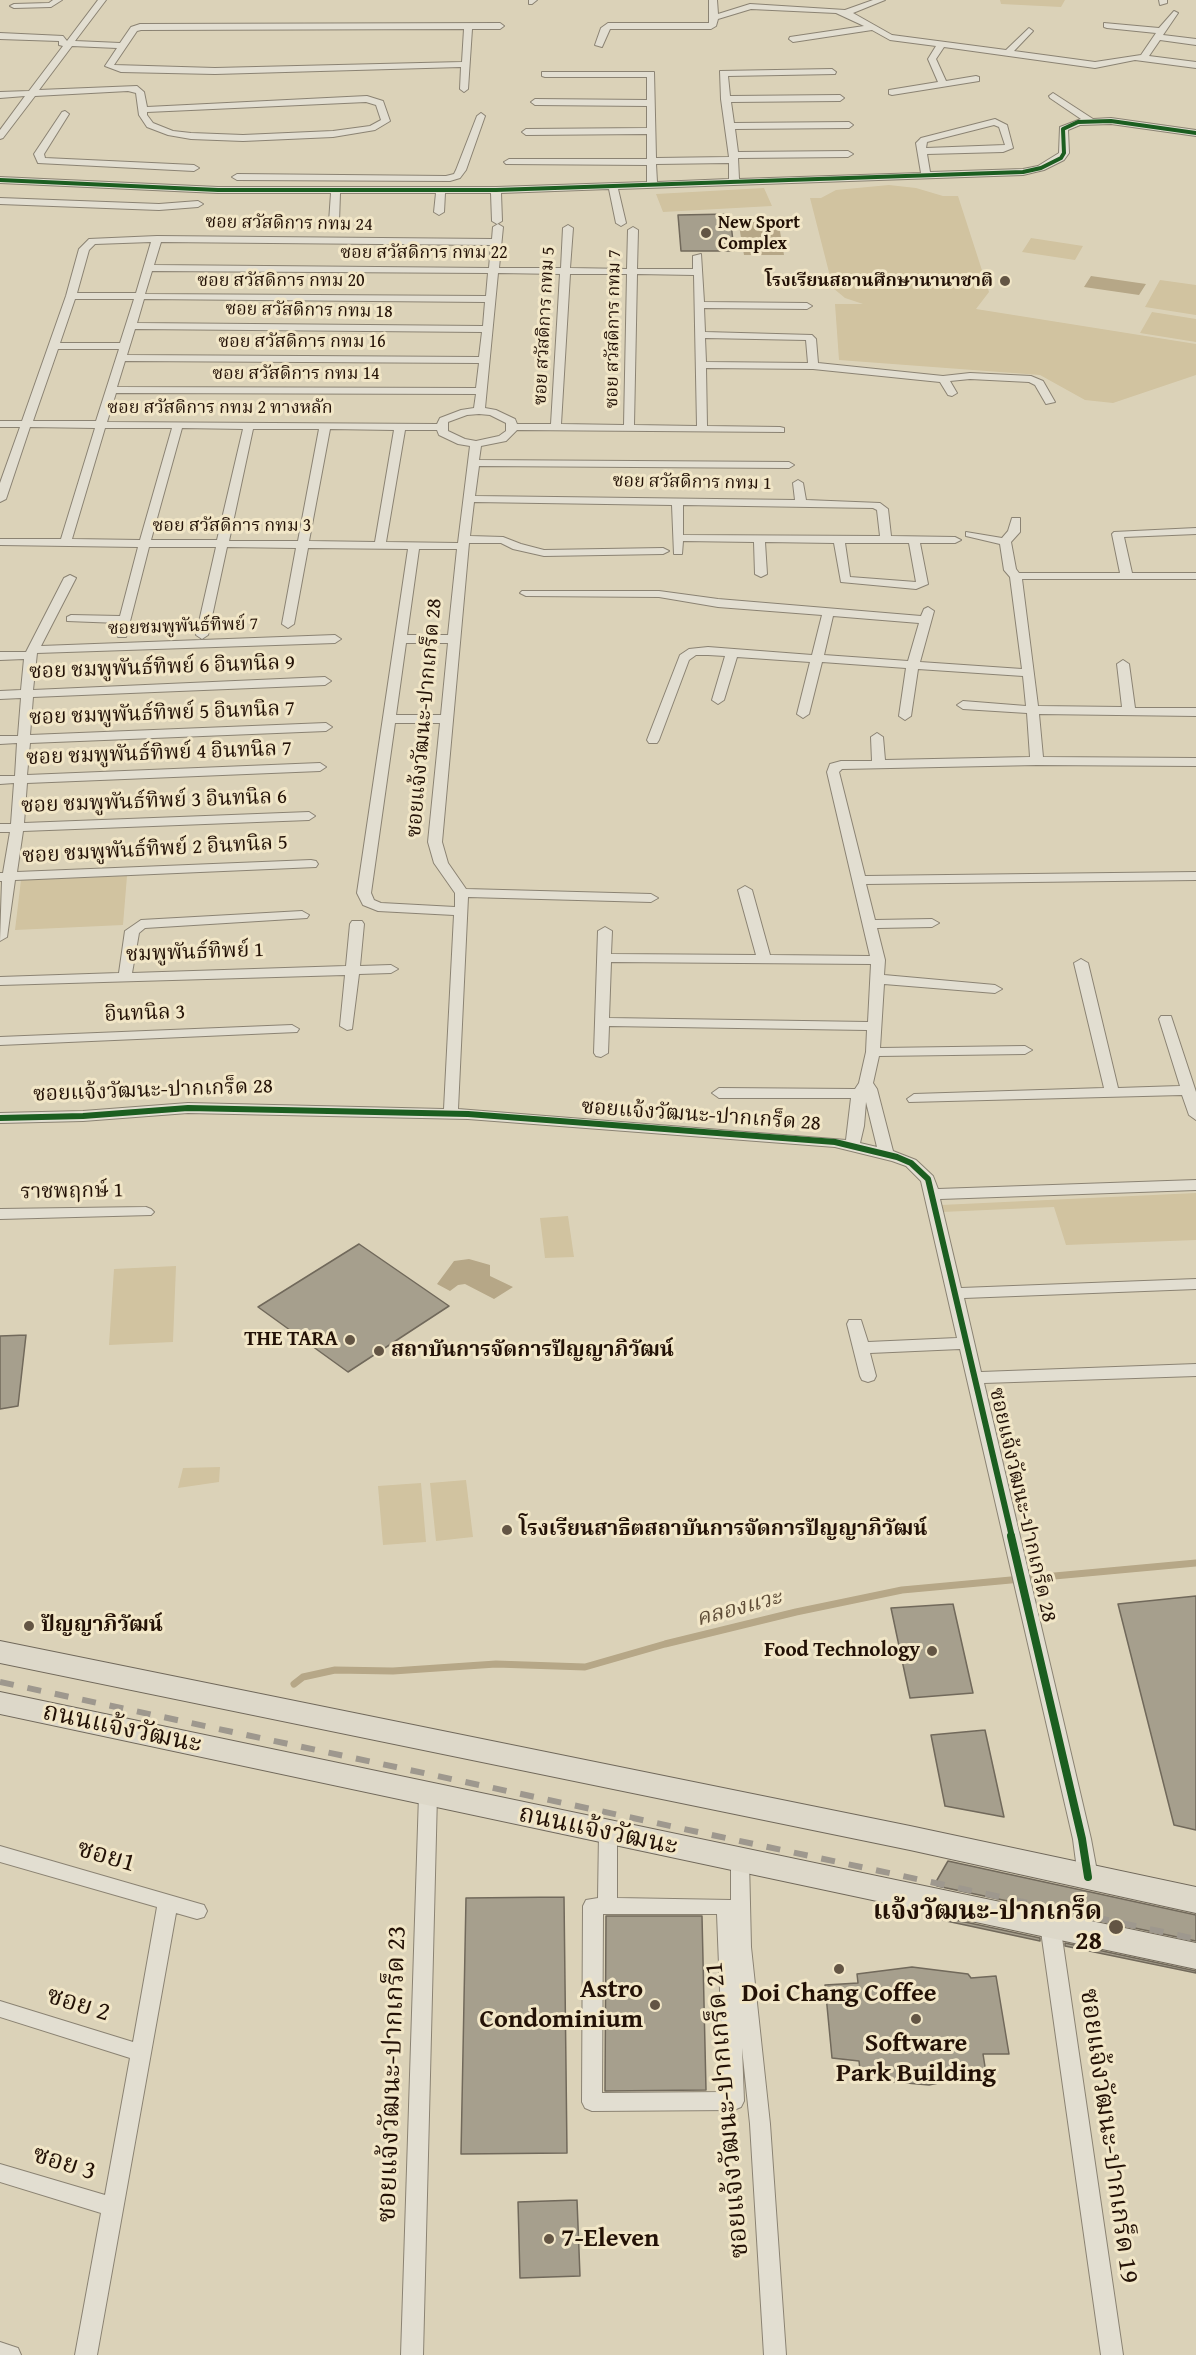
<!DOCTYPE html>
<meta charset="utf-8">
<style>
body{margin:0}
canvas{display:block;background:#dbd2b8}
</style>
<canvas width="1196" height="2355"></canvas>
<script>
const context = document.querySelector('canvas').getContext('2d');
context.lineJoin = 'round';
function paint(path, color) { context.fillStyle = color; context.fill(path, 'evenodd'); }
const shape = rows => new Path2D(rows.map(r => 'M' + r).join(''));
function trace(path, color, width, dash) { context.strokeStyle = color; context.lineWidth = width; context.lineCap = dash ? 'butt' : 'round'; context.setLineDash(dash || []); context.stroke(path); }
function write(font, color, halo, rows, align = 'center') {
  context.font = font + ' "Gentium Book Plus","Noto Serif Thai",serif'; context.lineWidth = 6; context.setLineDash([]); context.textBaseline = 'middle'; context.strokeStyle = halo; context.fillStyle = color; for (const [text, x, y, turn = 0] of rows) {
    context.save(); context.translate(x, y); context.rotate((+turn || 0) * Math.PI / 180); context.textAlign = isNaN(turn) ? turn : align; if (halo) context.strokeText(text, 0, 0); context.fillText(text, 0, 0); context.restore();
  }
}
paint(shape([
 [1000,0,1065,0,1061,7,1001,4],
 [889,185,916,188,943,196,958,196,989,292,976,309,1196,344,1196,375,1113,403,1085,400,1040,375,839,360,835,304,863,304,845,298,833,288,810,198,821,198,836,190],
 [764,188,772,206,663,212,656,194],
 [1031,238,1083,246,1075,260,1022,252],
 [1160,280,1196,285,1196,315,1145,307],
 [1152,312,1196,319,1196,342,1140,333],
 [127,876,123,925,15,930,21,880],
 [1196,1193,1196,1240,1066,1245,1054,1207,942,1212,941,1205],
 [568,1216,574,1257,545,1258,540,1218],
 [176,1266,173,1342,109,1345,114,1269],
 [220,1467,219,1482,178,1488,183,1468],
 [466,1480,473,1537,436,1541,430,1483],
 [421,1483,426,1542,383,1545,378,1486]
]), '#d1c3a0');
paint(shape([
 [778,219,784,255,744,255,738,220],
 [1091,276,1146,284,1139,295,1084,287],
 [469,1259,490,1265,490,1276,513,1287,494,1299,465,1284,458,1285,450,1291,437,1284,454,1261]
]), '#b6a787');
trace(shape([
 [294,1684,303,1677,335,1670,393,1671,496,1664,585,1667,665,1644,796,1612,902,1590,1196,1563]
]), '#b6a787', 7);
const building = shape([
 [730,214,734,251,681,251,678,215,730,214],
 [359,1244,449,1306,348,1372,258,1307,359,1244],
 [26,1335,18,1406,0,1409,0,1336,26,1335],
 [1196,1596,1196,1830,1174,1825,1118,1604,1196,1596],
 [953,1604,973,1693,910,1698,891,1608,953,1604],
 [985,1730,1004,1817,945,1806,931,1735,985,1730],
 [948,1861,1196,1915,1196,1941,937,1886,937,1880,948,1861],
 [564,1897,567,2153,461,2154,466,1898,564,1897],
 [606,1916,702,1916,706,2090,605,2091,606,1916],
 [937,1916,1040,1938,1040,1941,937,1919,937,1916],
 [1065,1943,1196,1971,1196,1973,1065,1946,1065,1943],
 [912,1967,968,1974,971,1978,996,1976,1009,2054,983,2054,986,2073,929,2085,861,2079,859,2061,832,2058,825,1985,858,1983,857,1974,912,1967],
 [577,2200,580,2276,520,2278,518,2202,577,2200]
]);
paint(building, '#a69f8d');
trace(building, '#71695b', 1.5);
const minor = shape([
 [53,0,62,0,51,7,14,8,10,6,14,4,49,3,53,0],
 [98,0,106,0,75,41,120,43,131,27,140,24,500,23,504,26,500,29,472,29,468,89,464,92,460,89,461,67,215,74,121,72,105,66,117,48,72,46,39,90,137,86,144,92,147,107,367,96,383,101,390,121,375,130,333,137,243,141,191,139,168,135,147,127,139,115,136,93,128,91,35,96,3,138,0,139,0,130,25,96,0,98,0,92,29,91,63,46,59,45,59,41,0,39,0,33,63,36,67,41,98,0],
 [464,29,462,62,215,68,114,65,137,31,141,30,464,29],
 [366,102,376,105,381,120,370,126,333,131,243,135,191,133,173,131,153,123,147,115,147,112,366,102],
 [529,0,537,0,532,4,529,4,529,0],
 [709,0,717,0,718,14,750,4,845,10,873,0,885,0,853,13,892,35,1006,50,1029,28,1033,31,1014,51,1095,62,1141,55,1156,33,1107,28,1104,27,1104,23,1159,28,1174,11,1178,13,1163,35,1196,39,1196,45,1160,40,1149,56,1196,62,1196,68,1135,60,1095,68,944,47,936,59,946,81,976,76,979,77,979,81,892,95,889,94,889,90,938,82,928,59,936,46,890,40,872,30,793,42,789,39,790,37,864,26,836,13,751,9,718,19,716,26,711,29,610,29,602,47,595,45,601,28,608,23,709,23,709,0],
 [1159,0,1167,0,1167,3,1160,5,1159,0],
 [832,69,836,72,835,74,728,76,730,96,840,95,844,98,840,101,731,102,734,123,849,122,853,125,849,128,735,129,738,152,848,151,853,154,848,157,738,158,739,179,921,173,916,143,921,138,995,119,1007,125,1013,148,1003,152,927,154,930,172,1023,169,1038,166,1059,153,1060,127,1081,119,1050,98,1049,96,1053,93,1093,119,1111,118,1196,130,1196,136,1111,124,1080,125,1068,130,1069,153,1064,160,1044,170,1023,175,618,189,626,223,621,226,616,223,609,189,501,193,502,221,497,224,492,221,491,193,445,193,444,212,439,215,434,212,436,193,340,193,339,222,334,225,329,222,331,193,218,193,0,183,0,177,218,187,496,187,647,182,647,165,506,164,504,162,509,159,647,159,647,134,526,135,522,132,526,129,647,128,647,106,535,105,531,102,535,99,647,100,647,77,545,77,542,76,542,72,654,72,656,158,729,157,721,99,720,71,832,69],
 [994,125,999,127,1005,145,926,148,927,142,994,125],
 [729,163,729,179,657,182,656,164,729,163],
 [65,111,69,114,44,154,45,158,194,165,199,168,194,171,38,163,34,154,62,112,65,111],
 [481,113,485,116,466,170,460,178,450,181,237,180,232,177,237,174,446,176,454,174,456,170,477,116,481,113],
 [0,198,159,204,198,201,203,204,198,207,159,210,0,204,0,198],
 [498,224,503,227,499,268,561,268,563,228,568,225,573,228,570,268,627,269,628,230,633,227,638,230,637,269,693,269,693,256,701,254,704,302,807,303,812,306,807,309,704,308,705,332,812,335,816,339,818,363,943,376,970,373,1031,376,1043,381,1055,402,1046,404,1035,385,1029,382,970,379,950,381,957,393,952,396,948,395,940,382,813,369,706,368,707,426,780,427,784,428,784,432,517,430,506,441,481,446,479,460,789,462,794,465,789,468,479,466,475,496,795,500,793,483,798,480,803,483,806,500,880,503,888,509,891,536,955,537,961,540,955,543,920,543,928,584,916,589,841,582,834,543,765,542,767,574,761,577,755,574,754,542,683,541,682,554,674,554,672,505,474,502,470,536,503,537,521,544,544,550,663,548,669,551,663,554,544,556,513,549,501,543,469,543,442,842,448,863,466,889,651,894,658,898,651,902,468,897,458,1109,846,1140,851,1098,719,1098,712,1093,719,1088,855,1089,859,1083,866,1052,867,1030,609,1026,608,1053,601,1057,596,1056,594,1053,598,931,605,927,612,931,611,954,756,955,738,890,745,886,752,890,770,955,870,956,827,772,830,764,841,761,872,761,871,737,877,733,883,737,885,760,1030,757,1027,713,963,709,957,705,963,701,1026,706,1023,676,918,669,911,716,905,720,899,716,906,668,822,662,809,714,803,718,797,714,810,662,737,657,724,700,718,704,712,700,725,656,708,655,696,655,689,660,659,740,657,743,649,743,647,740,680,655,689,649,708,647,812,655,822,615,718,607,659,597,526,596,520,593,522,591,659,591,718,599,921,616,924,609,928,607,934,611,920,662,1022,669,1010,577,1004,570,1000,544,966,536,966,532,1002,538,1008,531,1012,518,1020,518,1020,532,1011,542,1016,569,1019,573,1120,573,1112,534,1114,532,1196,528,1196,534,1124,537,1132,573,1196,573,1196,579,1022,579,1038,706,1122,707,1117,664,1123,660,1129,664,1135,708,1196,708,1196,716,1039,714,1043,757,1196,758,1196,766,1037,765,842,769,839,772,865,876,1196,872,1196,880,866,884,875,920,932,919,939,923,932,927,877,928,885,960,884,975,995,985,1002,989,995,993,884,984,880,1048,1025,1046,1032,1050,1025,1054,879,1056,873,1083,877,1089,893,1151,916,1160,933,1176,938,1189,1196,1180,1196,1190,940,1199,961,1288,1196,1279,1196,1289,964,1298,981,1372,1196,1364,1196,1376,984,1383,1091,1839,1098,1877,1095,1882,1088,1885,1081,1882,1078,1877,1073,1839,960,1349,870,1353,876,1376,874,1380,868,1382,862,1380,860,1376,847,1324,849,1320,861,1320,868,1342,957,1338,921,1181,906,1166,892,1161,835,1147,468,1119,188,1113,83,1121,0,1123,0,1113,83,1111,188,1103,444,1109,454,915,378,911,363,905,357,893,408,549,308,548,294,624,288,628,282,624,296,548,227,547,208,635,202,639,196,635,216,547,149,547,126,637,118,637,116,634,119,623,67,621,67,617,71,615,120,616,138,547,0,545,0,539,61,539,95,428,30,427,6,499,0,502,0,483,20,427,0,427,0,421,22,421,66,296,79,249,89,239,157,236,492,239,493,227,498,224],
 [151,242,136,293,77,293,89,250,95,244,151,242],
 [161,242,491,245,489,268,154,265,161,242],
 [152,271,488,273,486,296,145,294,152,271],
 [498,273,560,274,551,424,517,424,515,419,496,410,485,408,498,273],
 [570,274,627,274,624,425,561,424,570,274],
 [637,274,694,275,697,426,634,425,637,274],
 [75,299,134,299,120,343,60,343,75,299],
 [144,299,485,302,483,326,137,323,144,299],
 [135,329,482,332,479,357,127,355,135,329],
 [705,338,806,340,808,363,706,362,705,338],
 [58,349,119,349,96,421,33,421,58,349],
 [125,361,479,363,476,388,117,387,125,361],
 [116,393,476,394,474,408,461,410,440,418,437,424,107,422,116,393],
 [479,414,490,415,506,423,506,431,499,436,476,441,465,439,448,431,448,422,467,415,479,414],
 [105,428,172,428,140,540,72,539,105,428],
 [182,428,243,429,217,540,151,540,182,428],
 [253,429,319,429,298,541,229,541,253,429],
 [330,429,394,430,375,542,309,541,330,429],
 [405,430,437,430,439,435,458,444,470,446,458,543,386,542,405,430],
 [683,505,873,508,877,510,880,536,683,535,683,505],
 [845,543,909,543,916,582,850,577,845,543],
 [419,549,457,549,448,635,407,635,419,549],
 [833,616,919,623,908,661,824,655,833,616],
 [406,643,448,643,441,715,396,715,406,643],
 [395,723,440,723,428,842,434,863,455,893,455,907,381,903,374,900,371,893,395,723],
 [611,962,871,964,868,1022,609,1018,611,962],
 [866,1102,877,1147,860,1143,864,1126,866,1102],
 [70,575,76,578,41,646,335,635,341,639,335,643,37,653,33,690,325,677,331,681,325,685,33,697,30,735,326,723,332,727,326,731,30,743,27,775,320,763,326,767,320,771,27,783,24,823,309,812,315,816,309,820,23,831,17,872,311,860,316,861,318,864,316,867,15,880,7,937,0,941,2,881,0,881,0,873,3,873,10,832,0,832,0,824,11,824,14,783,0,784,0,776,15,776,17,743,0,744,0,736,18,736,21,698,0,699,0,691,21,690,24,659,0,660,0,652,26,652,64,578,70,575],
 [302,911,309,915,307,918,145,928,139,933,132,973,346,966,350,924,352,921,362,921,364,924,360,966,391,965,398,969,391,973,359,974,352,1029,347,1030,340,1026,345,975,0,985,0,977,119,973,125,931,141,920,302,911],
 [1081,959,1088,963,1118,1088,1180,1086,1159,1019,1161,1016,1171,1016,1196,1092,1196,1120,1189,1115,1182,1095,909,1102,907,1099,914,1094,1104,1088,1074,963,1081,959],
 [292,1025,299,1029,297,1032,0,1045,0,1037,292,1025],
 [146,1207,151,1209,154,1212,151,1215,0,1219,0,1209,146,1207],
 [428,1788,435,1790,437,1795,423,2355,401,2355,419,1795,421,1790,428,1788],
 [608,1825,615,1828,617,1833,617,1898,731,1900,731,1860,733,1855,740,1852,747,1855,749,1860,751,1947,770,2124,786,2355,764,2355,750,2124,742,2048,744,2101,741,2107,734,2110,592,2111,585,2108,582,2102,583,1906,586,1900,598,1898,599,1833,601,1828,608,1825],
 [603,1914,717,1914,724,2092,602,2093,603,1914],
 [0,1846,197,1903,204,1905,207,1911,204,1917,197,1919,176,1913,97,2355,75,2355,101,2213,0,2182,0,2164,105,2195,130,2058,0,2017,0,2001,133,2042,157,1907,0,1862,0,1846],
 [1050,1916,1057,1918,1060,1924,1123,2355,1101,2355,1040,1924,1043,1918,1050,1916],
 [0,2342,18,2348,21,2355,0,2355,0,2342]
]);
const primary = shape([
 [0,1641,910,1826,1196,1887,1196,1913,910,1850,0,1663,0,1641],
 [0,1692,1196,1943,1196,1969,0,1714,0,1692]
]);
trace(minor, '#8b8373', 2);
trace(primary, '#71695b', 2);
paint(minor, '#e2ded1');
paint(primary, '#ddd8c9');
trace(shape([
 [0,1682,1196,1939]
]), '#9e988e', 6, [14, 14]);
trace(shape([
 [0,180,218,190,496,190,1023,172,1041,168,1061,158,1064,153,1063,129,1078,122,1111,121,1196,133]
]), '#1b5e20', 4);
trace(shape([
 [0,1118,83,1116,188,1108,468,1114,835,1142,897,1157,911,1163,928,1179,1012,1537]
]), '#1b5e20', 6);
trace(shape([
 [1011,1536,1082,1839,1088,1877]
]), '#1b5e20', 8);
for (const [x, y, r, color] of [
 [706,233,6,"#635544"],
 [1005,281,6,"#635544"],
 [350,1340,6,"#635544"],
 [379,1351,6,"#635544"],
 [507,1530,6,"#635544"],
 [29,1626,6,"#635544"],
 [932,1651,6,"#635544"],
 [1116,1927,8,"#635544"],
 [839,1969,6,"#635544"],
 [655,2005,6,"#635544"],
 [916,2019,6,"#635544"],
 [549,2239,6,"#635544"]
]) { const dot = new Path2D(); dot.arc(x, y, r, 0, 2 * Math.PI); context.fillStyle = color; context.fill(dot); trace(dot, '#f1e6c7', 2); }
write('bold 18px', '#231106', '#f1e6c7', [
 ["New Sport",718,223],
 ["Complex",718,244],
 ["โรงเรียนสถานศึกษานานาชาติ",993,281,"right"]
], 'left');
write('18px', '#231106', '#f1e6c7', [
 ["ซอย สวัสดิการ กทม 24",289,224,1],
 ["ซอย สวัสดิการ กทม 22",424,253],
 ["ซอย สวัสดิการ กทม 20",281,281],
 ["ซอย สวัสดิการ กทม 18",309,311,1],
 ["ซอย สวัสดิการ กทม 5",545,326,-87],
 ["ซอย สวัสดิการ กทม 7",614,329,-89],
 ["ซอย สวัสดิการ กทม 16",302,342],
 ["ซอย สวัสดิการ กทม 14",296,374],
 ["ซอย สวัสดิการ กทม 2 ทางหลัก",220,408],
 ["ซอย สวัสดิการ กทม 1",692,483,1],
 ["ซอย สวัสดิการ กทม 3",232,526],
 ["ซอยชมพูพันธ์ทิพย์ 7",183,627,-2]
]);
write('21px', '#231106', '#f1e6c7', [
 ["ซอย ชมพูพันธ์ทิพย์ 6 อินทนิล 9",162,668,-2],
 ["ซอย ชมพูพันธ์ทิพย์ 5 อินทนิล 7",162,714,-2],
 ["ซอยแจ้งวัฒนะ-ปากเกร็ด 28",425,718,-85],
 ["ซอย ชมพูพันธ์ทิพย์ 4 อินทนิล 7",159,754,-2],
 ["ซอย ชมพูพันธ์ทิพย์ 3 อินทนิล 6",154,802,-2],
 ["ซอย ชมพูพันธ์ทิพย์ 2 อินทนิล 5",155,850,-3],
 ["ชมพูพันธ์ทิพย์ 1",195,953,-2],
 ["อินทนิล 3",145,1014,-2],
 ["ซอยแจ้งวัฒนะ-ปากเกร็ด 28",153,1091,-2],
 ["ซอยแจ้งวัฒนะ-ปากเกร็ด 28",701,1116,4],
 ["ราชพฤกษ์ 1",72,1192,-1],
 ["ซอยแจ้งวัฒนะ-ปากเกร็ด 28",1022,1505,77]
]);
write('bold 21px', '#231106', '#f1e6c7', [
 ["THE TARA",338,1340,"right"],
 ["สถาบันการจัดการปัญญาภิวัฒน์",391,1351],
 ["โรงเรียนสาธิตสถาบันการจัดการปัญญาภิวัฒน์",519,1530],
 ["ปัญญาภิวัฒน์",41,1626],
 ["Food Technology",920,1651,"right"]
], 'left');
write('italic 22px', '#5e4c37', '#f1e6c7', [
 ["คลองแวะ",739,1609,-15]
]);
write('26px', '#231106', '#f1e6c7', [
 ["ถนนแจ้งวัฒนะ",122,1729,12],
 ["ถนนแจ้งวัฒนะ",598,1831,12],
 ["ซอย1",106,1857,16],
 ["ซอย 2",78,2005,17],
 ["ซอยแจ้งวัฒนะ-ปากเกร็ด 23",393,2074,-88],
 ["ซอยแจ้งวัฒนะ-ปากเกร็ด 21",728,2110,-95],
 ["ซอยแจ้งวัฒนะ-ปากเกร็ด 19",1108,2136,82],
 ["ซอย 3",64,2164,17]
]);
write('bold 26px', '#231106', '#f1e6c7', [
 ["แจ้งวัฒนะ-ปากเกร็ด",1102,1912],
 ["28",1102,1942],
 ["Astro",643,1990],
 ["Condominium",643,2020],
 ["Doi Chang Coffee",839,1994,"center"],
 ["Software",916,2044,"center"],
 ["Park Building",916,2074,"center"],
 ["7-Eleven",561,2239,"left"]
], 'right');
</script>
